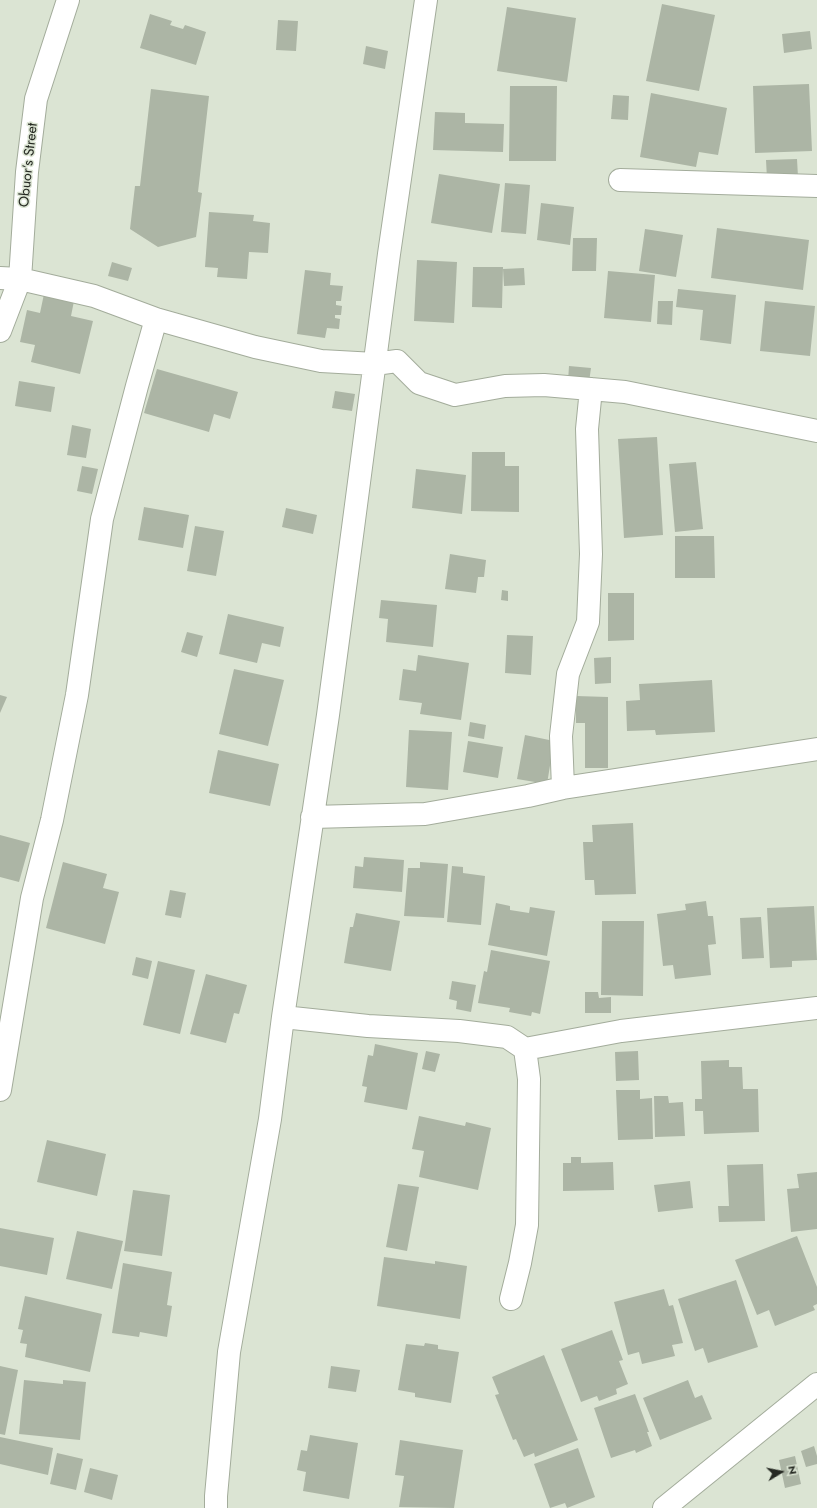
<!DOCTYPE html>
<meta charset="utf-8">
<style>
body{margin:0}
#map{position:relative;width:817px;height:1508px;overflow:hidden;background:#dbe4d3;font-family:Jost,sans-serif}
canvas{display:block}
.north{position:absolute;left:761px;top:1452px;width:40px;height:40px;-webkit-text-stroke:3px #dbe4d3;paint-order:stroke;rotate:80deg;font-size:11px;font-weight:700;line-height:16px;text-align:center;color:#262a23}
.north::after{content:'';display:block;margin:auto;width:14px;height:18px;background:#262a23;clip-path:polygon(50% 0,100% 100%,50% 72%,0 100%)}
</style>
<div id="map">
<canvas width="817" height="1508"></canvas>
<div class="north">N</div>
</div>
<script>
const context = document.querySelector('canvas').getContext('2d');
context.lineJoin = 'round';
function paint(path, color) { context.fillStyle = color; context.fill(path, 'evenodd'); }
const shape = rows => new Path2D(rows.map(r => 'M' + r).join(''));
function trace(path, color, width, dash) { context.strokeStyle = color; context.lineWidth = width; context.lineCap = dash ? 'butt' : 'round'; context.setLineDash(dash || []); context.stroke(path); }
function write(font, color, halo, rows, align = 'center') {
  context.font = font + ' Jost,sans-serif'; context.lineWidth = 3; context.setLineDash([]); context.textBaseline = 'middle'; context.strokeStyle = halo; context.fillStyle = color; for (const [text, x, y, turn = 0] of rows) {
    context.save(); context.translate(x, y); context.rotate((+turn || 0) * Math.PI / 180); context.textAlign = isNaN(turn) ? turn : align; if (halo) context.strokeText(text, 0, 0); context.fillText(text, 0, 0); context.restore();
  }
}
paint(shape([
 [662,4,715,15,699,91,646,81],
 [507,7,576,18,567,82,497,71],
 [150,14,172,21,170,25,183,29,185,25,206,32,196,65,140,48],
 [278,20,298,21,296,51,276,50],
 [810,31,812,49,784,53,782,34],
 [366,46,388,51,385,69,363,64],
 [809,84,812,151,755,153,753,86],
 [510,86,557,86,556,161,509,161],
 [151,89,209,96,198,192,202,193,196,237,158,247,130,229,135,186,140,186],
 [651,93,727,108,718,155,699,152,696,167,640,157],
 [613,95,629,96,628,120,611,119],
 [435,112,465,113,465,123,504,124,503,152,433,150],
 [797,159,798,177,767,179,766,160],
 [439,174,500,184,492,233,431,223],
 [505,183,530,185,526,234,501,232],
 [541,203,574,207,570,245,537,240],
 [209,212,254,215,253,221,270,223,268,253,249,252,247,279,217,277,218,268,205,267],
 [717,228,809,240,803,290,711,278],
 [645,229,683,235,676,277,639,271],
 [573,238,597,238,596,271,572,271],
 [417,260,457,262,454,323,414,321],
 [112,262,132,268,128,281,108,276],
 [473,267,503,267,502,308,472,307],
 [524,268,525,285,504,286,503,269],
 [305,270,331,273,330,285,343,286,341,301,336,301,336,305,342,306,341,315,335,315,335,318,340,319,339,329,327,328,325,338,297,334],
 [608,271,655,275,651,322,604,318],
 [678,289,736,295,731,344,700,340,703,310,676,307],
 [44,294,74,301,71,316,93,321,80,374,31,362,35,345,20,342,27,310,40,313],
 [658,301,673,301,672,325,657,324],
 [765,301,815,306,810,356,760,351],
 [569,366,591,368,589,382,568,381],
 [157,369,238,392,230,419,214,414,209,432,144,413],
 [19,381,55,387,51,412,15,406],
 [335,391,355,394,352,411,332,408],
 [72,425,91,429,86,458,67,455],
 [657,437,663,535,624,538,618,439],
 [472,452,505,452,505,466,519,466,519,512,471,511],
 [696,462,703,529,675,532,669,464],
 [82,466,98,469,92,494,77,491],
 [416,469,466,475,462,514,412,508],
 [144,507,189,515,183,548,138,540],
 [286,508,317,515,313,534,282,527],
 [195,526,224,531,216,576,187,571],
 [675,536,714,536,715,578,675,578],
 [450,554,486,560,484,577,478,577,476,593,445,589],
 [502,590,508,591,508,601,501,600],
 [608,593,634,593,634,640,608,641],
 [381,600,437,605,433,647,386,642,388,619,379,618],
 [228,614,284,627,280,647,262,643,257,663,219,654],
 [187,632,203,636,197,657,181,652],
 [507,635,533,636,531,675,505,673],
 [418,655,469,663,461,720,420,714,422,703,399,700,403,669,416,671],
 [611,657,611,683,595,684,594,658],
 [234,669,284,680,268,746,219,734],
 [712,680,715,732,656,735,655,730,627,731,626,701,640,700,639,684],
 [0,695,7,697,0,713],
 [576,696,608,697,608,768,585,768,585,723,576,723],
 [470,722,486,725,484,739,468,736],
 [409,730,452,732,448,790,406,787],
 [525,735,554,741,547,784,517,779],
 [468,741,503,747,498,778,463,772],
 [218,750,279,764,270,806,209,793],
 [633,823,636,894,595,895,594,880,585,880,583,842,593,842,592,825],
 [0,835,30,843,19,882,0,877],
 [364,857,404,860,402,892,353,888,355,866,363,867],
 [63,862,107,874,103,888,119,892,105,944,46,928],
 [420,862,448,864,444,918,404,916,408,868,420,868],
 [452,866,463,867,463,873,485,876,481,925,447,922],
 [170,890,186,893,181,918,165,915],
 [706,901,708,916,713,916,716,944,708,945,711,975,675,979,673,965,663,966,657,914,686,910,685,904],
 [496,903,510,906,510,910,529,913,530,907,555,911,547,956,488,945],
 [814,906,817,960,792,961,792,967,770,968,767,908],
 [356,913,400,921,391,971,344,963,350,927,353,927],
 [761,917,764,958,742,959,740,918],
 [602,921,644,921,643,996,601,995],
 [491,950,550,961,540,1014,532,1012,531,1016,509,1012,510,1008,478,1003,484,971,487,972],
 [136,957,152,961,148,979,132,975],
 [158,961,195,970,180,1034,143,1025],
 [206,974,247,985,239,1014,234,1013,226,1043,190,1034],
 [452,981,476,985,471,1012,456,1009,457,1001,449,999],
 [585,992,598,992,599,998,611,997,611,1013,585,1013],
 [375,1044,418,1053,407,1110,364,1102,367,1087,362,1086,368,1055,373,1056],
 [426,1051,440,1054,435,1072,422,1069],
 [638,1051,639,1080,616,1081,615,1052],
 [729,1060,729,1067,742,1067,743,1089,758,1089,759,1132,704,1134,703,1111,695,1111,695,1099,702,1099,701,1061],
 [616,1090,640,1090,640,1099,652,1098,653,1139,618,1140],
 [654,1096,668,1096,669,1103,683,1102,685,1136,655,1137],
 [419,1116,465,1126,466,1122,491,1128,478,1190,419,1177,424,1151,412,1149],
 [47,1140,106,1154,97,1196,37,1182],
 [571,1157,581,1157,581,1163,613,1162,614,1190,563,1191,563,1163,571,1163],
 [763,1164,765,1221,719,1222,718,1206,729,1206,727,1165],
 [817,1172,817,1229,791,1232,787,1189,799,1188,797,1174],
 [690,1181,693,1208,658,1212,654,1185],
 [398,1184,419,1187,407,1251,386,1247],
 [133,1190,170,1195,162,1256,124,1251],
 [0,1228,54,1238,47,1275,0,1266],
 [77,1231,123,1241,112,1289,66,1279],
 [797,1236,817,1287,817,1304,813,1306,815,1310,775,1326,769,1310,757,1315,735,1260],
 [384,1257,435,1264,435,1261,467,1266,460,1319,377,1306],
 [123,1263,172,1272,167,1305,172,1306,167,1337,140,1332,139,1337,112,1333],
 [736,1280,758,1347,708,1363,703,1348,695,1351,678,1299],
 [664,1289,669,1306,673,1305,683,1343,672,1345,675,1356,642,1364,639,1352,628,1355,614,1302],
 [25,1296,102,1314,90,1372,25,1357,27,1344,20,1343,23,1330,18,1329],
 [612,1330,623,1360,619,1361,628,1384,616,1389,617,1394,599,1401,597,1396,581,1402,561,1349],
 [425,1343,438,1345,438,1349,459,1352,451,1403,415,1397,415,1393,398,1390,406,1344,424,1346],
 [544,1355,578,1440,535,1457,534,1453,524,1457,516,1439,513,1440,495,1395,499,1394,492,1377],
 [0,1366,18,1370,5,1435,0,1434],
 [331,1366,360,1370,356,1392,328,1388],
 [24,1380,63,1384,63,1380,86,1382,80,1440,19,1434],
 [688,1380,695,1398,702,1395,712,1419,660,1440,643,1398],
 [635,1394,649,1432,647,1432,652,1446,636,1453,635,1450,611,1458,594,1408],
 [310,1435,358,1443,349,1499,303,1491,306,1472,297,1470,301,1450,307,1451],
 [0,1437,53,1448,48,1475,0,1464],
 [400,1440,463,1450,454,1508,399,1507,404,1476,395,1475],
 [814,1446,817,1456,817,1464,806,1467,801,1451],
 [578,1448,595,1497,567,1508,565,1503,550,1508,534,1464],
 [57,1453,83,1459,76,1490,50,1484],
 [795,1456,801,1484,785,1488,779,1460],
 [90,1468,118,1475,112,1500,84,1492]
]), '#acb5a5');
const minor = shape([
 [620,180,817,186],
 [0,278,20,279,94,296,156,319,255,347,321,361,375,364,397,361,419,383,455,395,505,386,544,385,625,392,817,431],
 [0,331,20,279,27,172,36,99,68,0],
 [563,788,817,749],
 [312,817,425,814,528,796,563,788,561,736,568,674,588,622,591,554,587,429,591,389],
 [283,1017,368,1026,459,1031,507,1037,525,1049,529,1079,527,1225,520,1263,511,1299],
 [525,1049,621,1031,817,1008],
 [0,1090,32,898,52,820,77,695,102,519,137,386,156,319],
 [216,1508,216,1496,229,1352,270,1119,283,1017,328,715,353,528,389,254,426,0],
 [664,1508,817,1384]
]);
trace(minor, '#a3ac9b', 24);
trace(minor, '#fff', 22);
write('14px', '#262a23', '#dbe4d3', [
 ["Obuor’s Street",29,165,-84]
]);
</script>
